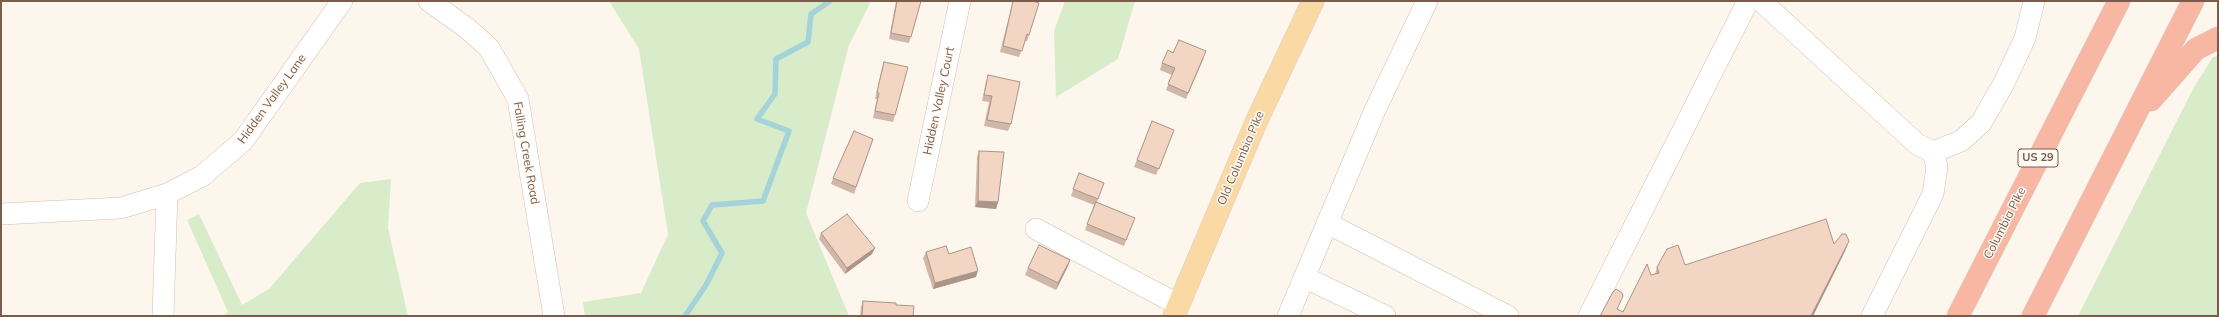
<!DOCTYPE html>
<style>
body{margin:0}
#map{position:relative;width:2219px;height:317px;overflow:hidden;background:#fdf6ec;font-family:Mulish,sans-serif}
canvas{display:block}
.frame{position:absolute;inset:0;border:2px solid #7a5c4d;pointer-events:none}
</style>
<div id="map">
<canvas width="2219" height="317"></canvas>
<div class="frame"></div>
</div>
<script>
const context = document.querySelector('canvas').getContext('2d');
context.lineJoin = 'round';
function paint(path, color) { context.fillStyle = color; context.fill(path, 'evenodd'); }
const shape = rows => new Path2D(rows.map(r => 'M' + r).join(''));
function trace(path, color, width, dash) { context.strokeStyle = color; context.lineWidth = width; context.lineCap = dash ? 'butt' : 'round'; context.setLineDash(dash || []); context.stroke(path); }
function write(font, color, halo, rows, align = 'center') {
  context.font = font + ' Mulish,sans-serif'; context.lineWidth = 3; context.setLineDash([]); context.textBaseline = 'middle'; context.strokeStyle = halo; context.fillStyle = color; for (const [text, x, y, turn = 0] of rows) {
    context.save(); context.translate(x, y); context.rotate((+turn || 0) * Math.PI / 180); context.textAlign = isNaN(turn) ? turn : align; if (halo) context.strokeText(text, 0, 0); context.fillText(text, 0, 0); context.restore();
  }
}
paint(shape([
 [609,1,871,1,849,45,806,213,849,316,585,316,583,302,641,293,668,234,639,49],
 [1065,1,1135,1,1118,59,1056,97,1054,31],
 [2218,56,2218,316,2078,316,2193,89,2213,57],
 [391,179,388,228,408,316,222,316,228,312,187,220,199,214,242,305,269,289,360,183]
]), '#d8ecc9');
trace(shape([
 [685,316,706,285,722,253,703,221,712,205,763,201,789,131,757,119,775,94,776,59,808,42,811,14,830,1]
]), '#a5d3da', 5.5);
const minor = shape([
 [429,1,468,29,489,48,518,99,554,316],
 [1761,1,1917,144,1933,152,1937,167,1933,194,1872,316],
 [1933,152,1961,141,1981,123,2004,83,2025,38,2034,1],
 [918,201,960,1],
 [1,214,121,208,167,194,202,176,243,141,342,1],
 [1327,223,1508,316],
 [1036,229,1179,305],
 [1304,277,1385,316],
 [163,316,167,194],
 [1288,316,1375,110,1427,1],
 [1589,316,1748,1]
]);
const major = shape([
 [1174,316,1257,120,1313,1]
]);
const highway = shape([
 [2151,100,2196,49,2218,38],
 [1958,316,2119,1],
 [2033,316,2193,1]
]);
trace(minor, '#d1beb0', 22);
trace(major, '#dad1cd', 23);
trace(highway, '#dad1cd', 23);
trace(minor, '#fff', 21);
trace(major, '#fbd9a5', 22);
trace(highway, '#f7b7a3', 22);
paint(shape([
 [896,1,921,1,909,43,889,39],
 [1013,1,1032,1,1029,35,1027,41,1025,41,1019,57,1000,52],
 [1173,53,1204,58,1186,99,1166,90,1172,75,1160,70,1162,63],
 [884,62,895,115,893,122,873,118,877,99,875,99,882,68],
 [988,75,1011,124,1008,131,984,126,989,102,982,101,986,82],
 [1152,121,1174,130,1156,175,1134,167],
 [873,139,854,194,831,184,833,178],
 [979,151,998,202,996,209,975,207,977,157],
 [1079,173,1104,183,1097,202,1135,218,1124,246,1085,230,1094,205,1071,196],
 [821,233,872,254,845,274,819,239],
 [1849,241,1845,251,1813,316,1600,316,1618,309,1623,312,1651,275,1655,274,1657,267,1685,265,1834,244],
 [926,252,949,254,976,277,933,289,923,258],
 [1070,260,1068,266,1056,290,1025,275,1028,268],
 [863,301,896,305,913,316,860,316,861,307]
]), '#d1b7a8');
paint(shape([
 [978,201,998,202,996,209,975,207],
 [1849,241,1845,251,1813,316,1811,316],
 [875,248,872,254,845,274,847,268],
 [1070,260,1068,266,1056,290,1058,283],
 [978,271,976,277,933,289,935,283]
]), '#aa9588');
const building = shape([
 [897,1,921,1,911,37,891,33,897,1],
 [1013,1,1032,1,1039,3,1029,35,1027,34,1022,51,1003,46,1013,1],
 [1179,40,1206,51,1188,93,1168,84,1175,68,1162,63,1168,50,1173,53,1179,40],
 [884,62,908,67,895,115,875,111,879,93,877,92,884,62],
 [988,75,1020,82,1011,124,987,120,992,96,984,95,988,75],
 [1152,121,1174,130,1159,169,1137,160,1152,121],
 [854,131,873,139,856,187,833,178,854,131],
 [979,151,1004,152,998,202,978,201,979,151],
 [1079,173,1104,183,1098,199,1073,189,1079,173],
 [1096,202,1135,218,1126,240,1087,224,1096,202],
 [847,214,875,248,847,268,821,233,847,214],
 [1826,219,1834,244,1842,234,1846,234,1849,241,1811,316,1600,316,1613,292,1616,289,1622,293,1623,296,1617,309,1623,312,1647,264,1651,275,1659,273,1657,267,1667,249,1678,245,1685,265,1826,219],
 [1039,245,1070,260,1058,283,1028,268,1039,245],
 [946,246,949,254,971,247,978,271,935,283,926,252,946,246],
 [863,301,896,303,896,305,914,306,913,316,862,316,863,301]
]);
paint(building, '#f3d5c3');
trace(building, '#aa9588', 1);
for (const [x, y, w] of [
 [2038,158,40]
]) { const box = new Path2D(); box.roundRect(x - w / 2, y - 9, w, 18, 3); context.fillStyle = '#fffaf3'; context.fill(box); trace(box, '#7a5c4d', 1); }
write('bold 11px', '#7a5c4d', null, [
 ["US 29",2038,158]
]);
write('12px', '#7a5c4d', '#fffaf3', [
 ["Hidden Valley Lane",272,99,-54],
 ["Hidden Valley Court",939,101,-78],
 ["Falling Creek Road",526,153,80],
 ["Old Columbia Pike",1241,158,-67],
 ["Columbia Pike",2005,223,-63]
]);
</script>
